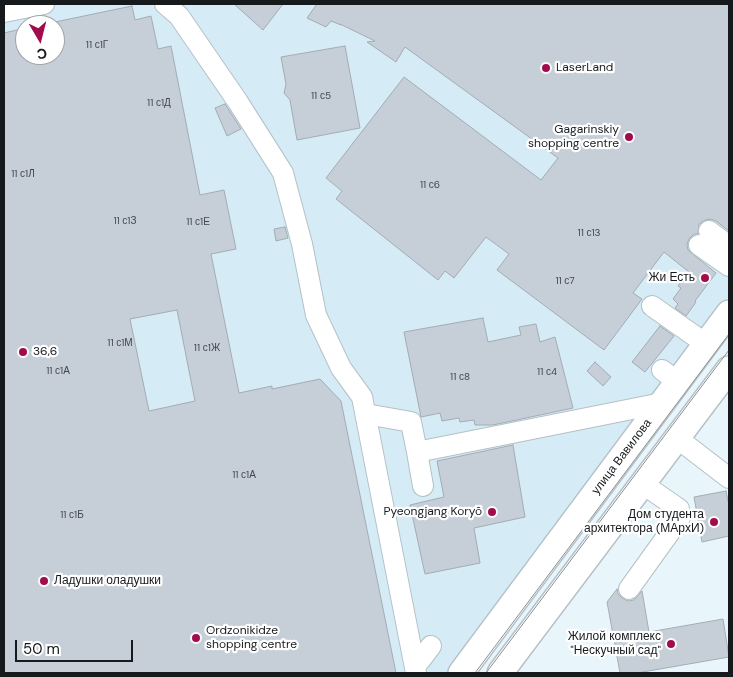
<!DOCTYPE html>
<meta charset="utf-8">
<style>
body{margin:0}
#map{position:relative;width:733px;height:677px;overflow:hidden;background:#e8f6fc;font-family:"DM Sans",sans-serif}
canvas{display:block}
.frame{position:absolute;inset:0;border:5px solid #161a1d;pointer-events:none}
.north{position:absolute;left:15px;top:15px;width:50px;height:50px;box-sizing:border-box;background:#fff;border:1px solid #a2a3a5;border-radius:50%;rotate:172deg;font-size:14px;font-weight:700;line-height:20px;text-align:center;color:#161a1d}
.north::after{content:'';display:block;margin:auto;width:18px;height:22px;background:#a20c4d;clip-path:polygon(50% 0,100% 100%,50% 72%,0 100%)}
.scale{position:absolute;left:15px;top:640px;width:118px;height:22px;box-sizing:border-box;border:2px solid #161a1d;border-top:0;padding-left:6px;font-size:15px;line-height:18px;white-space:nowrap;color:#161a1d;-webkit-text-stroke:4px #fff;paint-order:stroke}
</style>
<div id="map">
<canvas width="733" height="677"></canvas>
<div class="frame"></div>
<div class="north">С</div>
<div class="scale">50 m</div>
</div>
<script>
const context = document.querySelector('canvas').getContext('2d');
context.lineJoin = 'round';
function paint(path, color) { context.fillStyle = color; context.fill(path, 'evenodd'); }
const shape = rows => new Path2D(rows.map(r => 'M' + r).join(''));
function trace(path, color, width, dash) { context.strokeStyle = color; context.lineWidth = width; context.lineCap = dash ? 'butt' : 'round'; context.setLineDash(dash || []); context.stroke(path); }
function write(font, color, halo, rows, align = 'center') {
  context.font = font + ' "DM Sans",sans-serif'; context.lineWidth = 4.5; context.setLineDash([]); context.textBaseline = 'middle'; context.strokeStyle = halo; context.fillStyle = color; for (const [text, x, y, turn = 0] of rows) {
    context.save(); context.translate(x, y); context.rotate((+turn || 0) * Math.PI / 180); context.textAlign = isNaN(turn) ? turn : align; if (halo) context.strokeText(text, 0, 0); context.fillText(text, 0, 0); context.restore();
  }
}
paint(shape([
 [4,4,729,4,729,296,447,673,4,673],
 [25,25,55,25,55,55,25,55]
]), '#d5ebf5');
const building = shape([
 [234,4,283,4,263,30,234,4],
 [317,4,729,4,729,231,716,221,710,219,705,220,699,224,698,234,694,234,689,239,687,244,688,250,716,273,695,301,696,302,686,316,675,308,678,304,673,299,681,288,678,286,689,272,664,252,633,293,642,299,604,350,497,270,509,254,486,237,454,278,445,271,438,280,336,199,342,191,326,178,404,77,541,180,558,158,405,47,396,62,367,42,375,41,340,24,341,25,331,21,326,27,307,18,317,4],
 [132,6,135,20,151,16,158,49,171,46,200,195,224,190,236,249,211,254,239,393,272,386,272,389,320,379,341,401,396,673,4,673,4,33,21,29,23,37,25,37,25,55,55,55,55,22,132,6],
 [177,310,195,401,149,411,130,319,177,310],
 [345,46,360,128,297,140,290,100,284,93,286,84,281,57,345,46],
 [225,104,241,129,227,136,215,108,225,104],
 [285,227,288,238,276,241,274,229,285,227],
 [483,318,488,342,521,335,519,327,536,324,540,342,555,337,573,408,493,425,475,425,474,420,460,422,459,418,442,421,440,413,421,417,404,332,483,318],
 [660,326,674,336,645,372,632,362,660,326],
 [595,362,611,377,603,386,587,371,595,362],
 [513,445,525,517,474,528,480,563,425,574,410,505,444,497,437,461,513,445],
 [726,491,729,505,729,536,702,542,694,497,726,491],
 [617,589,618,594,622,598,628,601,634,600,642,591,649,632,723,619,729,657,637,673,620,673,607,602,617,589]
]);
paint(building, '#c6ced8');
trace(building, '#a4acb6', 1);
const minor = shape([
 [165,4,179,16,238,102,283,173,302,244,316,315,341,368,362,397,416,673],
 [4,12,44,4],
 [709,231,729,246],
 [699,245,729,266],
 [652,306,706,344],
 [662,370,678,382],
 [366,414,411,422,417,452,662,403],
 [677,438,729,478],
 [417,452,423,486],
 [629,589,680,518,679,509,643,484],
 [415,667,431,646]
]);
const major = shape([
 [461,673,729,313],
 [500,673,729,369]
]);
trace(minor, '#b4c1c7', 22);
trace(major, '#b4c1c7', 28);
trace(minor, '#fff', 20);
trace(major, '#fff', 25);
trace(shape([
 [475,673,729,334],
 [486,673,729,350]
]), '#879095', 1);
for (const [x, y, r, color] of [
 [546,68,5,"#a20c4d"],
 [629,137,5,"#a20c4d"],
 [705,278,5,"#a20c4d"],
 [23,352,5,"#a20c4d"],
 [492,512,5,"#a20c4d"],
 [714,522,5,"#a20c4d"],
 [44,581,5,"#a20c4d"],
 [196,638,5,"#a20c4d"],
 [671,644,5,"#a20c4d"]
]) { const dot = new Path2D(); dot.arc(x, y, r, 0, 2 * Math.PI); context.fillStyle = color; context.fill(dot); trace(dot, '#fff', 2); }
write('10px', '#42474c', null, [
 ["11 с1Г",97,45],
 ["11 с5",321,96],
 ["11 с1Д",159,103],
 ["11 с1Л",23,174],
 ["11 с6",430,185],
 ["11 с1З",125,221],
 ["11 с1Е",198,222],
 ["11 с13",589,233],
 ["11 с7",565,281],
 ["11 с1М",120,343],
 ["11 с1Ж",207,348],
 ["11 с1А",58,371],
 ["11 с4",547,372],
 ["11 с8",460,377],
 ["11 с1А",244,475],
 ["11 с1Б",72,515]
]);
write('12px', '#161a1d', '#fff', [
 ["LaserLand",556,68,"left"],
 ["Gagarinskiy",619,130],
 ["shopping centre",619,144],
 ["Жи Есть",695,278],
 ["36,6",33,352,"left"],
 ["Pyeongjang Koryŏ",482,512],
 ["Дом студента",704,515],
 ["архитектора (МАрхИ)",704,529],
 ["Ладушки оладушки",54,581,"left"],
 ["Ordzonikidze",206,631,"left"],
 ["shopping centre",206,645,"left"],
 ["Жилой комплекс",661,637],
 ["\"Нескучный сад\"",661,651]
], 'right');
write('12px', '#161a1d', '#fff', [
 ["улица Вавилова",622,457,-53]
]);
</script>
